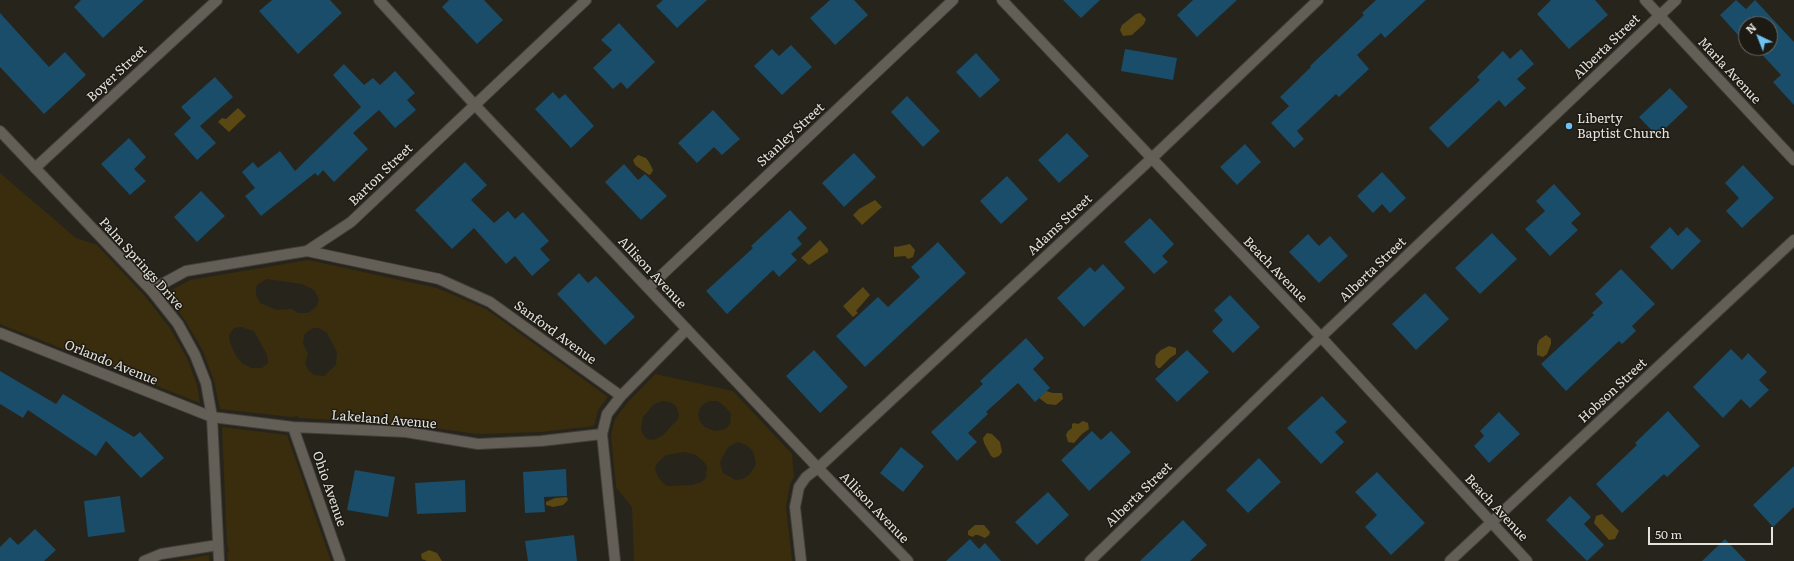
<!DOCTYPE html>
<style>
body{margin:0}
#map{position:relative;width:1794px;height:561px;overflow:hidden;background:#27241c;font-family:Literata,serif}
canvas{display:block}
.north{position:absolute;left:1738px;top:16px;width:40px;height:40px;box-sizing:border-box;background:#1d1a13;border:1px solid #6d6a64;border-radius:50%;rotate:317deg;font-size:11px;font-weight:700;line-height:16px;text-align:center;color:#e4e2dd}
.north::after{content:'';display:block;margin:auto;width:14px;height:18px;background:#6dc2f3;clip-path:polygon(50% 0,100% 100%,50% 72%,0 100%)}
.scale{position:absolute;left:1648px;top:527px;width:125px;height:18px;box-sizing:border-box;border:2px solid #e4e2dd;border-top:0;padding-left:5px;font-size:12px;line-height:14px;white-space:nowrap;color:#e4e2dd;-webkit-text-stroke:3px #1d1a13;paint-order:stroke}
</style>
<div id="map">
<canvas width="1794" height="561"></canvas>
<div class="north">N</div>
<div class="scale">50 m</div>
</div>
<script>
const context = document.querySelector('canvas').getContext('2d');
context.lineJoin = 'round';
function paint(path, color) { context.fillStyle = color; context.fill(path, 'evenodd'); }
const shape = rows => new Path2D(rows.map(r => 'M' + r).join(''));
function trace(path, color, width, dash) { context.strokeStyle = color; context.lineWidth = width; context.lineCap = dash ? 'butt' : 'round'; context.setLineDash(dash || []); context.stroke(path); }
function write(font, color, halo, rows, align = 'center') {
  context.font = font + ' Literata,serif'; context.lineWidth = 3; context.setLineDash([]); context.textBaseline = 'middle'; context.strokeStyle = halo; context.fillStyle = color; for (const [text, x, y, turn = 0] of rows) {
    context.save(); context.translate(x, y); context.rotate((+turn || 0) * Math.PI / 180); context.textAlign = isNaN(turn) ? turn : align; if (halo) context.strokeText(text, 0, 0); context.fillText(text, 0, 0); context.restore();
  }
}
paint(shape([
 [0,173,76,238,97,245,144,295,170,328,187,358,197,385,200,403,0,324],
 [308,260,437,288,486,309,608,397,598,410,594,426,540,432,477,434,406,424,299,418,298,416,291,417,220,409,214,381,203,351,185,320,165,294,190,280],
 [267,279,302,284,314,290,319,299,317,306,308,313,298,313,292,309,277,310,260,303,256,295,256,288,258,284],
 [241,327,254,331,267,355,268,363,262,368,251,368,243,364,236,356,230,343,229,335,234,328],
 [314,328,319,328,327,333,337,352,336,365,324,376,314,375,308,370,305,363,308,354,303,344,304,335,308,331],
 [655,374,733,391,792,454,794,477,790,484,786,507,792,561,634,561,632,507,616,487,611,435,615,419,628,402],
 [663,401,670,402,676,406,679,414,678,419,662,436,654,440,647,439,644,436,641,430,643,417,654,404],
 [709,401,717,401,722,404,731,413,730,424,725,429,714,431,705,427,700,422,698,414,699,410,702,405],
 [738,442,746,445,753,451,756,463,754,468,748,476,742,479,736,480,723,473,720,462,728,447],
 [685,452,696,455,705,463,707,467,706,478,701,482,692,485,668,486,663,483,658,477,655,469,657,463,666,455],
 [222,427,287,435,331,561,228,561,227,553,229,552,227,544],
 [209,555,209,561,176,561]
]), '#392d0e');
paint(shape([
 [1140,13,1146,19,1144,24,1132,35,1123,36,1120,30,1122,25,1136,14],
 [238,108,246,116,229,132,218,122,222,118,226,119],
 [638,155,646,158,649,162,653,170,651,174,649,175,635,165,633,160],
 [875,200,882,207,862,225,853,215,859,209],
 [820,240,828,249,828,252,809,265,801,258],
 [910,244,915,250,913,257,908,259,905,256,894,257,894,246,896,247],
 [863,287,870,295,856,311,858,313,853,317,843,306],
 [1546,335,1551,339,1551,344,1547,354,1543,357,1537,355,1537,346,1539,340],
 [1169,346,1176,348,1176,354,1170,358,1160,368,1158,368,1155,364,1156,355,1161,350],
 [1046,391,1053,393,1062,393,1063,399,1056,405,1047,404,1039,398],
 [1083,421,1088,423,1089,429,1082,434,1074,443,1068,442,1066,435,1068,431,1072,428,1072,424,1074,423,1078,424],
 [987,433,992,434,1000,442,1002,452,999,456,994,458,991,456,984,443,983,438],
 [567,497,568,500,563,505,553,507,546,505,546,502,555,498],
 [1602,514,1619,531,1615,539,1609,540,1594,523,1596,516],
 [975,525,984,525,990,532,989,535,985,538,978,535,975,535,973,537,968,535,968,531],
 [429,550,437,553,442,561,427,561,422,559,421,554]
]), '#594714');
paint(shape([
 [81,0,144,0,103,38,74,7],
 [272,0,330,0,342,13,298,54,259,11],
 [449,0,484,0,503,20,477,44,442,7],
 [663,0,707,0,677,28,656,6],
 [830,0,854,0,868,15,835,45,810,18],
 [1063,0,1100,0,1081,18],
 [1193,0,1237,0,1197,37,1177,15],
 [1376,0,1426,0,1385,38,1381,33,1357,55,1369,69,1339,97,1336,94,1297,131,1304,139,1294,148,1271,123,1289,106,1280,97,1311,67,1310,66,1364,15,1362,13],
 [1551,0,1595,0,1608,15,1569,49,1537,14],
 [1736,0,1746,9,1755,0,1794,42,1794,105,1773,82,1781,75,1756,48,1770,48,1770,24,1746,24,1746,44,1720,15],
 [0,13,49,67,65,52,86,75,44,114,0,67],
 [619,23,655,62,627,89,621,82,613,89,593,68,612,50,601,40],
 [791,45,812,67,782,95,754,66,772,49,779,56],
 [1125,49,1177,58,1173,80,1121,71],
 [1521,49,1534,64,1517,79,1526,88,1505,107,1499,100,1448,148,1429,128,1480,80,1477,77,1503,51,1510,59],
 [976,53,1000,80,980,98,956,72],
 [344,64,364,85,373,78,380,85,395,71,415,93,407,100,416,110,395,128,379,110,353,133,368,149,334,182,323,170,318,176,315,173,261,216,245,196,255,188,242,172,253,162,258,168,280,151,295,171,361,107,333,75],
 [215,77,233,97,200,126,216,143,197,160,174,134,191,118,181,107],
 [1670,88,1688,107,1657,136,1639,117],
 [553,92,559,99,565,94,594,126,571,148,535,109],
 [907,96,940,131,923,147,891,112],
 [713,110,740,139,722,155,714,147,697,163,678,143],
 [1067,133,1089,156,1059,183,1038,160],
 [129,138,146,157,134,169,146,181,130,195,101,164],
 [1245,144,1261,162,1237,185,1220,167],
 [854,153,876,177,844,207,822,183],
 [465,162,487,185,471,200,494,223,508,211,515,219,523,212,549,241,540,249,550,260,532,276,515,256,506,264,474,228,452,249,415,210],
 [624,164,638,180,645,174,667,196,641,220,605,182],
 [1743,165,1774,198,1742,228,1726,211,1739,198,1725,183],
 [1382,172,1406,198,1390,213,1382,204,1373,213,1357,196],
 [1007,176,1028,199,1001,224,980,201],
 [1554,184,1581,214,1571,223,1578,230,1550,256,1525,229,1545,211,1536,201],
 [201,191,225,216,197,242,174,217],
 [790,210,807,228,797,238,802,244,791,254,797,260,779,277,773,270,727,314,706,291,753,248,751,246],
 [1150,218,1174,244,1162,256,1168,262,1154,274,1124,242],
 [1670,227,1678,236,1687,227,1701,241,1672,270,1650,247],
 [1492,233,1517,259,1480,294,1455,268],
 [1308,234,1319,246,1330,236,1348,256,1319,283,1289,252],
 [938,242,966,273,865,367,836,336,878,297,888,307,920,277,911,267],
 [1103,264,1125,288,1084,327,1057,298,1090,267,1095,272],
 [1621,269,1655,304,1632,326,1636,331,1622,344,1619,341,1566,391,1541,364,1594,315,1592,313,1603,303,1595,294],
 [579,273,588,283,596,276,635,317,605,345,557,294],
 [1425,293,1449,319,1416,350,1392,324],
 [1230,295,1260,327,1233,353,1212,331,1223,320,1214,310],
 [1026,338,1044,358,1033,369,1050,388,1035,402,1018,383,986,412,988,414,968,433,977,442,957,461,931,432,983,384,980,381],
 [1731,349,1742,360,1748,353,1767,372,1759,380,1769,390,1750,408,1741,399,1723,418,1693,387],
 [814,350,848,387,820,413,786,376],
 [1187,350,1209,372,1177,402,1155,379],
 [0,371,56,404,63,394,134,437,140,432,164,458,141,478,106,441,96,456,28,410,23,418,0,404],
 [1322,396,1347,422,1335,432,1344,442,1321,464,1287,428],
 [1668,411,1700,446,1667,477,1664,474,1622,513,1596,484,1637,445,1635,443],
 [1499,412,1520,434,1489,463,1474,446,1484,436,1480,431],
 [1092,431,1101,440,1111,431,1131,452,1089,491,1061,460],
 [901,447,924,466,903,492,880,473],
 [1259,458,1281,482,1248,513,1226,490],
 [1794,466,1794,507,1773,527,1753,505],
 [566,469,567,496,544,497,545,512,525,513,523,472],
 [355,470,395,477,388,517,347,510],
 [1377,472,1425,523,1391,555,1365,527,1377,515,1355,492],
 [465,480,466,512,417,514,415,483],
 [1048,492,1069,515,1037,545,1015,522],
 [120,496,125,532,88,537,84,501],
 [1570,496,1591,517,1584,524,1604,545,1587,561,1546,520],
 [1183,520,1207,545,1190,561,1140,561],
 [35,529,56,550,44,561,0,561,0,547,10,537,18,545],
 [574,535,577,561,528,561,525,541],
 [970,539,979,549,985,543,1001,561,946,561],
 [1725,539,1746,561,1702,561]
]), '#194d69');
const minor = shape([
 [379,0,474,104,818,468,908,561],
 [1002,0,1321,337,1527,561],
 [1645,0,1794,160],
 [35,168,217,0],
 [307,251,439,279,490,302,621,396],
 [648,288,953,0],
 [151,290,186,271,307,251,351,222,586,0],
 [0,333,212,417,293,427,406,432,478,444,541,441,602,434],
 [293,427,340,561],
 [144,561,161,554,218,545],
 [615,561,602,434,607,414,621,396,687,329],
 [801,561,795,507,799,487,806,477,818,468,1151,159,1318,0],
 [1090,561,1321,337,1676,0],
 [1450,561,1794,240]
]);
const tertiary = shape([
 [0,131,151,290,178,324,195,355,206,383,212,417,219,561]
]);
trace(minor, '#43403a', 12);
trace(tertiary, '#43403a', 12);
trace(minor, '#635f56', 10);
trace(tertiary, '#635f56', 10);
for (const [x, y, r, color] of [
 [1569,126,4,"#6dc2f3"]
]) { const dot = new Path2D(); dot.arc(x, y, r, 0, 2 * Math.PI); context.fillStyle = color; context.fill(dot); trace(dot, '#1d1a13', 1.5); }
write('13px', '#e4e2dd', '#1d1a13', [
 ["Alberta Street",1607,47,-44],
 ["Marla Avenue",1729,71,47],
 ["Boyer Street",117,74,-43],
 ["Stanley Street",791,135,-43],
 ["Barton Street",381,175,-44],
 ["Adams Street",1060,225,-43],
 ["Palm Springs Drive",141,264,48],
 ["Beach Avenue",1275,270,46],
 ["Alberta Street",1373,270,-44],
 ["Allison Avenue",652,273,47],
 ["Sanford Avenue",555,333,36],
 ["Orlando Avenue",111,363,22],
 ["Hobson Street",1613,391,-43],
 ["Lakeland Avenue",384,420,5],
 ["Ohio Avenue",329,489,71],
 ["Alberta Street",1139,495,-44],
 ["Allison Avenue",874,508,46],
 ["Beach Avenue",1496,508,47]
]);
write('13px', '#e4e2dd', '#1d1a13', [
 ["Liberty",1577,119],
 ["Baptist Church",1577,134]
], 'left');
</script>
